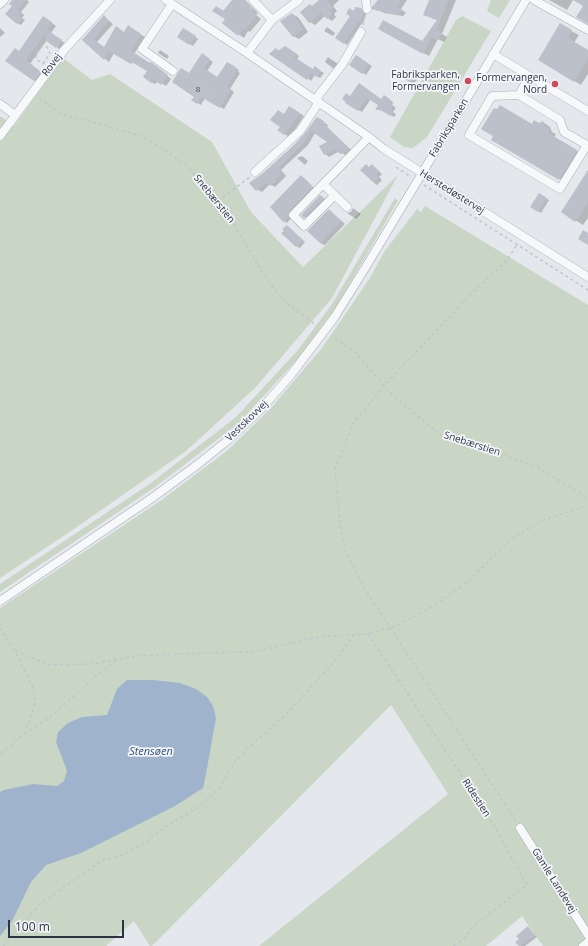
<!DOCTYPE html>
<meta charset="utf-8">
<style>
body{margin:0}
#map{position:relative;width:588px;height:946px;overflow:hidden;background:#e4e7ec;font-family:"Open Sans",sans-serif}
canvas{display:block}
.scale{position:absolute;left:8px;top:920px;width:116px;height:18px;box-sizing:border-box;border:2px solid #2b3445;border-top:0;padding-left:5px;font-size:12px;line-height:14px;white-space:nowrap;color:#2b3445;-webkit-text-stroke:3px #f4f6f9;paint-order:stroke}
</style>
<div id="map">
<canvas width="588" height="946"></canvas>
<div class="scale">100 m</div>
</div>
<script>
const context = document.querySelector('canvas').getContext('2d');
context.lineJoin = 'round';
function paint(path, color) { context.fillStyle = color; context.fill(path, 'evenodd'); }
const shape = rows => new Path2D(rows.map(r => 'M' + r).join(''));
function trace(path, color, width, dash) { context.strokeStyle = color; context.lineWidth = width; context.lineCap = dash ? 'butt' : 'round'; context.setLineDash(dash || []); context.stroke(path); }
function write(font, color, halo, rows, align = 'center') {
  context.font = font + ' "Open Sans",sans-serif'; context.lineWidth = 3.5; context.setLineDash([]); context.textBaseline = 'middle'; context.strokeStyle = halo; context.fillStyle = color; for (const [text, x, y, turn = 0] of rows) {
    context.save(); context.translate(x, y); context.rotate((+turn || 0) * Math.PI / 180); context.textAlign = isNaN(turn) ? turn : align; if (halo) context.strokeText(text, 0, 0); context.fillText(text, 0, 0); context.restore();
  }
}
paint(shape([
 [491,0,510,0,499,18,487,11],
 [462,16,491,31,427,137,413,148,404,147,390,137,456,20],
 [63,58,92,80,110,74,212,142,251,212,303,267,398,175,332,298,255,388,186,451,71,531,0,578,0,116,14,126],
 [395,198,398,201,336,307,302,354,239,423,155,487,0,592,0,584,151,483,236,417,298,350,332,304],
 [425,206,588,305,588,939,581,946,543,946,522,916,486,946,259,946,448,794,391,705,152,946,150,946,134,921,106,946,0,946,0,608,163,499,228,450,271,408,322,348,370,278,384,252,417,209,421,212]
]), '#c9d6c5');
paint(shape([
 [127,680,153,680,180,683,196,689,207,697,213,706,216,718,206,774,203,788,175,806,81,853,46,865,31,882,12,921,0,936,0,792,4,790,33,784,57,786,64,781,67,771,56,742,58,732,68,723,82,717,107,715,117,689]
]), '#9fb4cc');
paint(shape([
 [13,0,27,0,29,2,21,12,24,15,22,18,25,20,21,25,17,23,13,6],
 [234,0,245,0,258,13,256,15,261,19,250,32,248,31,244,38,223,23,226,19,217,7,224,11],
 [320,0,339,0,333,6,337,11,334,14,336,17,332,21,325,16,315,25,310,22,313,7],
 [378,0,407,0,401,9,406,13,403,16,384,13,374,6],
 [430,0,456,0,442,34,447,37,444,42,438,39,429,56,380,29,422,42,437,20,431,18],
 [549,0,573,0,567,10],
 [361,9,365,11,366,15,363,23,362,23,347,45,344,43],
 [292,14,298,17,308,32,299,39,293,36],
 [44,17,56,26,51,33,66,44,61,50,47,40,30,64,45,75,39,83,34,80,19,52],
 [104,17,113,24,97,42,105,48,124,33,128,27,145,37,134,54,151,64,156,66,171,79,166,86,158,81,155,84,151,82,148,71,133,61,131,64,114,53,109,62,83,40],
 [560,25,579,35,574,43,588,51,588,74,581,85,539,60],
 [327,27,335,33,333,36,324,31],
 [0,28,5,33,0,37],
 [187,31,198,39,193,46,179,37],
 [276,49,280,51,289,49,299,56,297,59,313,70,315,68,324,73,320,78,315,75,311,81],
 [160,50,169,56,167,59,158,53],
 [202,55,213,62,207,71,217,78,228,63,239,70,238,72,240,73,230,89,234,92,224,109,205,98,201,105,193,100,195,97,193,76],
 [357,56,372,66,366,75,351,65],
 [328,57,338,64,334,69,325,62],
 [411,73,418,78,414,84,411,82],
 [359,84,382,100,384,97,393,102,392,105,396,108,393,112,396,114,394,117,385,112,377,109,380,105,371,99,362,112,346,103],
 [295,110,304,116,290,137,284,134,281,127,285,115],
 [498,111,533,125,543,122,550,127,552,132,556,134,554,138,584,155,567,183,492,139,494,135],
 [317,118,328,125,327,127,352,151,347,156,342,153,341,154,338,152,329,157,325,154,329,142,315,133,308,145,281,170,286,176,275,187,270,184,262,192,256,189,296,145],
 [302,156,308,161,305,165,297,158],
 [372,165,382,174,379,177,382,180,377,185,374,183,369,168],
 [588,172,588,218,583,225,562,212],
 [304,178,315,189,287,223,283,221],
 [539,194,549,200,541,213,531,207],
 [324,198,327,201,308,219,302,215],
 [353,208,361,214,356,219,347,213,351,212],
 [329,210,345,224,325,245,320,243],
 [287,226,305,242,300,248,296,246],
 [528,928,537,937,525,946,520,946]
]), '#0003');
paint(shape([
 [12,0,26,0,18,10,21,13,19,15,22,18,17,24,5,14,12,6,9,4],
 [232,0,245,0,254,9,252,11,257,15,245,30,243,29,238,36,222,23,225,19,212,11,216,6,223,11],
 [319,0,326,0,333,8,330,11,332,14,327,19,321,13,309,23,300,12,310,4,312,6],
 [378,0,401,0,397,6,402,10,399,14,390,14,372,9,372,7],
 [429,0,448,0,437,29,442,33,437,40,432,36,423,54,378,29,383,20,422,41,437,20,423,15],
 [573,0,588,0,588,24,576,17,583,6],
 [355,7,361,8,363,13,361,20,360,22,358,22,344,44,335,38,350,16,346,14,349,8,354,11],
 [292,13,303,29,293,37,280,21],
 [104,15,109,21,93,39,104,47,116,26,124,32,128,25,141,34,131,51,150,63,151,62,168,75,161,85,153,79,151,83,143,77,147,71,128,60,127,62,109,51,104,60,82,40],
 [43,16,52,22,47,30,62,40,56,48,45,40,47,31,26,60,41,72,34,81,5,61,15,48,19,51],
 [560,23,572,30,568,38,588,50,588,58,574,82,538,60],
 [183,28,196,36,189,45,177,37],
 [285,46,297,54,294,57,313,69,315,66,321,71,317,77,311,74,307,80,269,54,276,48,278,51],
 [202,53,210,59,204,68,217,77,227,62,236,67,235,69,237,70,227,86,231,89,220,108,201,97,197,104,191,100,194,97,172,82,181,68,189,73],
 [356,55,369,64,362,74,349,65],
 [407,70,415,76,411,83,402,77],
 [359,83,381,99,384,95,391,100,389,102,393,105,391,109,393,111,390,116,381,110,375,110,378,105,367,98,358,111,345,103,346,102,342,99,346,93,350,96],
 [500,105,532,124,534,120,539,123,543,121,545,127,550,129,548,133,577,150,559,180,491,140,493,136,481,129,494,108,497,109],
 [289,106,300,113,284,135,277,130,280,127,270,120,278,110,284,114],
 [317,117,324,121,324,124,349,148,343,154,339,150,337,152,334,150,324,155,319,146,327,142,311,131,304,143,278,168,282,173,275,180,276,181,270,186,267,182,256,191,249,183,263,173,295,144,304,134],
 [366,164,369,167,372,164,379,171,376,175,379,177,374,183,360,170],
 [588,170,588,202,575,222,561,212],
 [301,175,313,187,289,211,288,217,283,222,270,207],
 [539,193,547,198,538,212,530,207],
 [320,195,324,198,304,218,301,215],
 [329,209,341,221,320,243,307,231],
 [287,225,303,240,296,247,281,233,284,231,282,229],
 [583,230,588,233,588,245,578,239],
 [528,926,535,935,519,946,515,942,519,939,516,936]
]), '#bbc0ca');
const minor = shape([
 [166,0,247,53,369,137,384,149,588,277],
 [253,0,272,20],
 [366,0,367,9],
 [534,0,588,30],
 [0,4,4,0],
 [172,4,142,49,173,71],
 [247,53,272,20,299,0],
 [493,54,588,111],
 [519,95,560,120,564,132,587,145,560,189,469,135,492,96,519,95],
 [519,95,529,76],
 [315,100,342,65,361,32],
 [0,104,15,115],
 [0,136,64,50,110,0],
 [255,172,300,131,319,102],
 [323,184,347,207],
 [335,195,304,226,293,215,369,137],
 [0,601,152,498,197,465,228,440,261,409,290,376,334,318,367,265,526,0],
 [520,828,588,935],
 [583,946,588,942]
]);
trace(minor, '#a9aeb7', 9);
trace(shape([
 [363,25,365,17],
 [43,64,50,53,47,47,42,46,36,53,36,59,43,64],
 [180,72,217,95],
 [39,98,64,115,100,124,144,137,185,164,218,201,231,219,269,283,287,303,316,325],
 [396,167,411,177],
 [424,185,588,290],
 [218,201,250,177],
 [335,338,354,351,384,386,403,404,442,436,494,451,539,468,588,498],
 [0,628,15,651,30,682,34,690,35,700,32,715,23,735,0,754],
 [368,634,488,815,527,885,477,923,464,938,453,946],
 [15,651,50,665,92,664,136,656,258,651,317,637,368,634,385,628,390,629,430,608,469,581,511,539,543,520,588,505],
 [25,734,55,713,96,676,115,661],
 [516,821,363,586,345,550,339,515,335,468,354,422,384,386,470,295,506,261,517,245],
 [3,946,38,906,65,886,103,860,122,855,140,846,168,825,199,807,220,787,237,759,249,747,284,717,339,656,354,634]
]), '#c2c5cb', 1.5, [3, 3]);
trace(minor, '#f7f8fa', 8);
for (const [x, y, r, color] of [
 [468,81,4,"#d1495b"],
 [555,84,4,"#d1495b"]
]) { const dot = new Path2D(); dot.arc(x, y, r, 0, 2 * Math.PI); context.fillStyle = color; context.fill(dot); trace(dot, '#f4f6f9', 1.5); }
write('8px', '#4f5766', null, [
 ["8",198,90]
]);
write('10px', '#2b3445', '#f4f6f9', [
 ["Rovej",52,65,-53],
 ["Fabriksparken",449,128,-59],
 ["Herstedøstervej",452,192,32],
 ["Snebærstien",214,199,51],
 ["Vestskovvej",247,421,-44],
 ["Snebærstien",472,444,18],
 ["Ridestien",476,798,57],
 ["Gamle Landevej",554,881,58]
]);
write('10px', '#2b3445', '#f4f6f9', [
 ["Fabriksparken,",460,75],
 ["Formervangen",460,87],
 ["Formervangen,",547,78],
 ["Nord",547,90]
], 'right');
write('italic 11px', '#34527a', '#f4f6f9', [
 ["Stensøen",151,752]
]);
</script>
